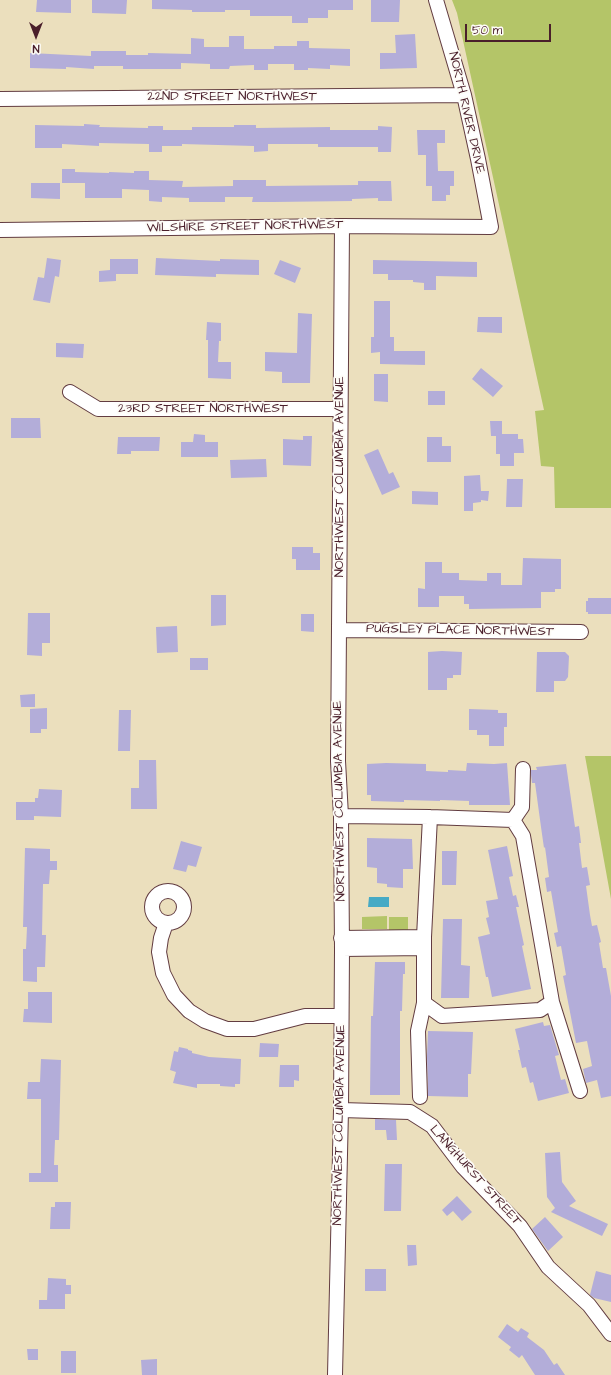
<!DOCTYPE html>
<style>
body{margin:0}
#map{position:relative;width:611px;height:1375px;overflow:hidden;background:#ebdfbd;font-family:"Architects Daughter",sans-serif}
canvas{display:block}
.north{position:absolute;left:16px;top:16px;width:40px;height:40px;-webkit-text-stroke:3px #fdfcf7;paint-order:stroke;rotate:180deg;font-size:11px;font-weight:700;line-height:16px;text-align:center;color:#4a1f2b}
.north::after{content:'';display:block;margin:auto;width:14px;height:18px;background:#4a1f2b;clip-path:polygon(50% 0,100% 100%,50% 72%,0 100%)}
.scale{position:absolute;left:465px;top:24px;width:86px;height:18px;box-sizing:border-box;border:2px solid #4a1f2b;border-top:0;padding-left:5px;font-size:12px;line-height:14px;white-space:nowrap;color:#4a1f2b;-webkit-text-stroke:3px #fdfcf7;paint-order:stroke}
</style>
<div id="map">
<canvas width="611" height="1375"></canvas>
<div class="north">N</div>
<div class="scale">50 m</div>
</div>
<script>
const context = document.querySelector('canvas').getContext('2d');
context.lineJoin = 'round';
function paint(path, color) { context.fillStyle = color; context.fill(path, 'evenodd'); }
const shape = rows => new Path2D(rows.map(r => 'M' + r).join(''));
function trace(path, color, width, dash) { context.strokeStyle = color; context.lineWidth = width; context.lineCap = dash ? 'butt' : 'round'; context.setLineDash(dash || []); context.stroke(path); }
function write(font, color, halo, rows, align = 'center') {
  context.font = font + ' "Architects Daughter",sans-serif'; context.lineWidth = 3.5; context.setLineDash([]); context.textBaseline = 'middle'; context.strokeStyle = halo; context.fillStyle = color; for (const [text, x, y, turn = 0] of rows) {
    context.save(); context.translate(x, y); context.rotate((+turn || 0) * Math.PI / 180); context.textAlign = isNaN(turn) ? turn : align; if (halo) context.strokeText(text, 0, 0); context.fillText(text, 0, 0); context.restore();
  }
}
paint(shape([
 [452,0,611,0,611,508,555,508,554,467,541,466,535,411,544,410,457,13],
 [585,756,611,756,611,899],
 [387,916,387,929,362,929,362,917],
 [389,917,408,917,408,930,389,930]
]), '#b4c568');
paint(shape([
 [369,897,389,897,389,907,368,907]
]), '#46aac5');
paint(shape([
 [37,0,71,0,71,13,36,12],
 [92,0,127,0,126,14,92,13],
 [152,0,353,0,353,10,328,10,328,18,308,18,308,23,292,23,292,16,250,16,250,10,225,10,225,12,192,12,192,10,152,9],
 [371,0,400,0,399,22,371,22],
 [415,34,417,68,380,69,380,53,396,53,395,35],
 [229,36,244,36,244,49,274,49,274,46,297,46,297,41,309,41,309,48,350,49,350,66,330,65,330,69,308,68,308,70,294,70,294,64,268,64,268,70,254,70,254,65,230,66,229,69,210,69,210,64,181,63,181,69,123,69,123,66,94,66,94,69,66,67,66,69,30,68,30,53,91,56,91,51,126,51,126,55,148,55,148,53,191,54,191,38,204,39,204,47,229,47],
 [84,124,100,125,99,127,148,128,148,126,163,126,163,130,192,130,192,127,234,127,234,125,256,125,256,128,330,127,330,130,378,130,378,126,392,127,391,152,378,152,378,147,318,147,318,144,268,144,268,151,254,152,254,146,182,144,182,146,162,146,162,152,149,152,149,144,99,143,99,146,62,144,62,148,35,148,35,125,84,126],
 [417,130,445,130,445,143,437,143,438,171,454,171,454,186,450,186,450,195,446,195,446,201,432,201,432,186,426,186,426,155,418,155],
 [62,169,75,169,75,172,109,173,109,172,134,173,134,171,149,171,149,180,183,181,182,187,233,186,233,180,266,180,266,186,358,185,358,181,391,181,392,201,378,201,378,198,352,199,352,201,273,202,252,202,253,197,225,197,225,202,189,202,189,198,162,197,162,202,149,201,149,190,122,189,122,198,85,198,85,183,62,183],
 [31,183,60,183,60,199,31,198],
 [47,258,61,260,59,277,55,276,50,303,33,300,38,277,44,278],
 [156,258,220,261,220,259,259,260,259,275,216,274,216,277,155,275],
 [110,259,138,259,138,274,116,274,116,281,99,282,99,271,110,270],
 [280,260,301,268,295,283,274,274],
 [373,260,477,262,477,277,436,276,436,290,424,290,424,283,413,282,413,280,388,280,388,274,373,274],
 [374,301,390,301,390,337,394,337,394,351,425,351,425,365,380,364,380,352,371,353,371,337,374,337],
 [298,313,312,314,310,383,282,383,282,372,265,371,265,352,297,353],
 [478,317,502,317,502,333,477,332],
 [207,322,221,323,221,341,219,341,218,362,231,362,231,379,208,378,208,340,206,340],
 [56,343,84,344,83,358,56,357],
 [481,368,503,386,493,397,472,379],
 [374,374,388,374,388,402,374,401],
 [428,391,445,391,445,405,428,405],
 [11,418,40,418,41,438,11,438],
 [490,421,502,421,502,434,518,434,518,439,523,439,524,453,514,453,514,466,500,466,500,454,496,454,496,436,491,436],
 [194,434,205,435,205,442,218,442,218,457,181,457,181,442,193,442],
 [303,436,312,436,311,466,283,465,283,439,303,440],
 [118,437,160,437,159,451,131,451,131,454,117,454],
 [427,437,442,437,442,446,451,446,451,462,427,462],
 [378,449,389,474,393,472,400,487,382,495,364,455],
 [266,459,267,477,231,478,230,460],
 [480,475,481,491,489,491,488,501,481,500,481,502,473,503,473,511,464,511,464,476],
 [507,479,523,479,522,507,506,507],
 [412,491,438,492,438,505,412,504],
 [292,547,313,547,313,553,320,553,320,570,296,570,296,559,292,559],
 [523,558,561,559,561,589,555,589,555,592,541,592,541,608,469,609,469,604,464,604,464,596,439,596,439,607,418,607,418,588,425,589,425,562,442,562,442,573,459,573,459,580,487,581,487,573,501,573,501,585,522,585],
 [211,595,226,595,226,625,211,626],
 [588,598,611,598,611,614,588,614,588,612,586,612,586,601,588,601],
 [28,613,50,613,50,643,42,643,42,656,27,655],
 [301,614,314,614,314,632,301,631],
 [177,626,178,652,157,653,156,627],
 [442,651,462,652,461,675,453,675,453,678,447,678,447,690,428,690,428,652],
 [537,652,565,652,569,656,568,677,565,681,554,681,554,692,536,692],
 [190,658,208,658,208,670,190,670],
 [35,694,35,707,21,707,20,695],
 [47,708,47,729,41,729,41,733,30,733,30,709],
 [469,709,498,710,498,713,507,713,507,727,504,727,504,746,489,746,489,735,477,735,477,730,469,730],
 [119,710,131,710,130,751,118,751],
 [139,760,156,760,157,809,131,809,131,788,139,788],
 [386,763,426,764,426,771,448,772,448,770,466,771,467,763,494,764,507,763,510,805,469,805,469,801,440,800,440,801,404,800,404,802,371,801,371,795,367,795,367,764],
 [566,764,575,827,579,826,581,843,579,843,582,868,587,867,590,885,586,886,590,915,592,926,597,925,601,942,599,943,603,968,606,968,611,996,611,1096,601,1098,597,1080,586,1083,583,1069,592,1066,587,1041,576,1043,563,976,566,975,561,946,557,947,554,933,558,932,551,891,547,892,545,878,549,877,545,847,544,848,541,827,535,783,532,783,531,775,531,770,537,770,536,767],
 [39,789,62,790,61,817,34,816,34,820,16,820,16,802,35,802,35,798,38,798],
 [367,838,412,839,413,869,403,869,403,888,387,887,387,884,377,883,377,868,367,867],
 [181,841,202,847,196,867,188,865,186,872,173,869],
 [507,846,513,876,509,877,513,896,516,895,519,907,516,907,524,945,522,946,531,989,492,997,488,977,486,977,478,937,490,934,486,918,489,917,486,901,498,899,488,850],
 [25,848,50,849,50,861,57,861,57,870,50,870,49,884,43,884,42,935,46,935,45,967,37,967,37,982,23,981,23,949,26,949,27,927,23,927],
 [442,851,457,851,456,885,442,885],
 [443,919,462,919,461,965,470,966,469,998,441,998],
 [375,962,405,962,405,974,403,974,402,1011,400,1011,400,1095,370,1095,371,1016,373,1016],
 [28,992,52,992,52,1023,23,1022,24,1009,28,1009],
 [543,1022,544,1026,550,1025,559,1055,555,1056,561,1080,565,1079,569,1093,538,1101,533,1082,530,1083,526,1067,522,1068,518,1050,520,1050,515,1029],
 [428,1031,473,1032,471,1074,468,1074,468,1097,428,1096,427,1056],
 [260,1043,279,1044,278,1057,259,1057],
 [179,1047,188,1049,188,1050,192,1051,192,1053,209,1057,241,1059,240,1084,235,1084,235,1087,220,1086,220,1084,197,1084,197,1088,173,1083,176,1072,170,1070,174,1051,178,1052],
 [41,1059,61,1060,59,1140,55,1140,54,1165,58,1165,58,1182,29,1182,29,1173,41,1173,41,1099,27,1099,28,1082,40,1082],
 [280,1065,299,1065,299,1081,294,1080,294,1087,279,1087],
 [375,1119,396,1120,397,1140,387,1140,386,1130,375,1130],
 [560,1152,562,1182,576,1201,569,1206,608,1224,602,1236,551,1212,555,1208,547,1197,545,1153],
 [385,1164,402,1164,401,1211,384,1211],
 [457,1196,472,1212,462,1221,453,1211,447,1216,442,1210],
 [55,1202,71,1202,70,1229,50,1229,51,1207,55,1207],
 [545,1217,563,1237,548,1251,532,1229],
 [407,1245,416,1245,417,1265,408,1266],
 [365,1269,386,1269,386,1291,365,1291],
 [596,1271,611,1275,611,1302,594,1298,590,1295],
 [48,1278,66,1279,66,1285,71,1285,71,1294,65,1294,65,1309,39,1309,39,1300,47,1300],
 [507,1324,518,1332,521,1328,529,1333,527,1337,544,1350,554,1365,557,1363,565,1375,535,1375,522,1355,519,1358,509,1350,511,1347,498,1337],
 [27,1349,38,1349,38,1360,28,1360],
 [61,1351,76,1351,76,1373,61,1373],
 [157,1359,157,1375,142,1375,141,1360]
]), '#b3add9');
const minor = shape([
 [0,99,464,95],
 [0,230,342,226,491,227,478,159,464,95,436,0],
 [70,392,98,409,340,409],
 [339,630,581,632],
 [341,816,430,817,513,820,523,836,552,1002,540,1010,442,1016,424,1003,424,937,430,817],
 [513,820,522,807,523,769],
 '152 907a16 16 0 1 1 32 0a16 16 0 1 1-32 0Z',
 [166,923,161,938,159,952,163,973,174,995,189,1011,205,1021,227,1029,254,1029,305,1016,341,1016],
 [341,938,424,937],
 [342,949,424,948],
 [552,1002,580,1091],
 [420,1097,418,1031,424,1003],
 [341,1110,410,1112,432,1126,463,1167,520,1226,548,1267,589,1305,611,1334],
 [335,1375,341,1110,342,949,341,816,338,761,342,226]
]);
trace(minor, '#623c41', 16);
trace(minor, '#fff', 14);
write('13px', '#4a1f2b', '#fdfcf7', [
 ["22ND STREET NORTHWEST",232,97],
 ["NORTH RIVER DRIVE",466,113,77],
 ["WILSHIRE STREET NORTHWEST",245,227,-1],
 ["23RD STREET NORTHWEST",203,409],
 ["NORTHWEST COLUMBIA AVENUE",340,477,-90],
 ["PUGSLEY PLACE NORTHWEST",460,631,1],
 ["NORTHWEST COLUMBIA AVENUE",340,801,-91],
 ["NORTHWEST COLUMBIA AVENUE",340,1125,-89],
 ["LANGHURST STREET",475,1176,48]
]);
</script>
